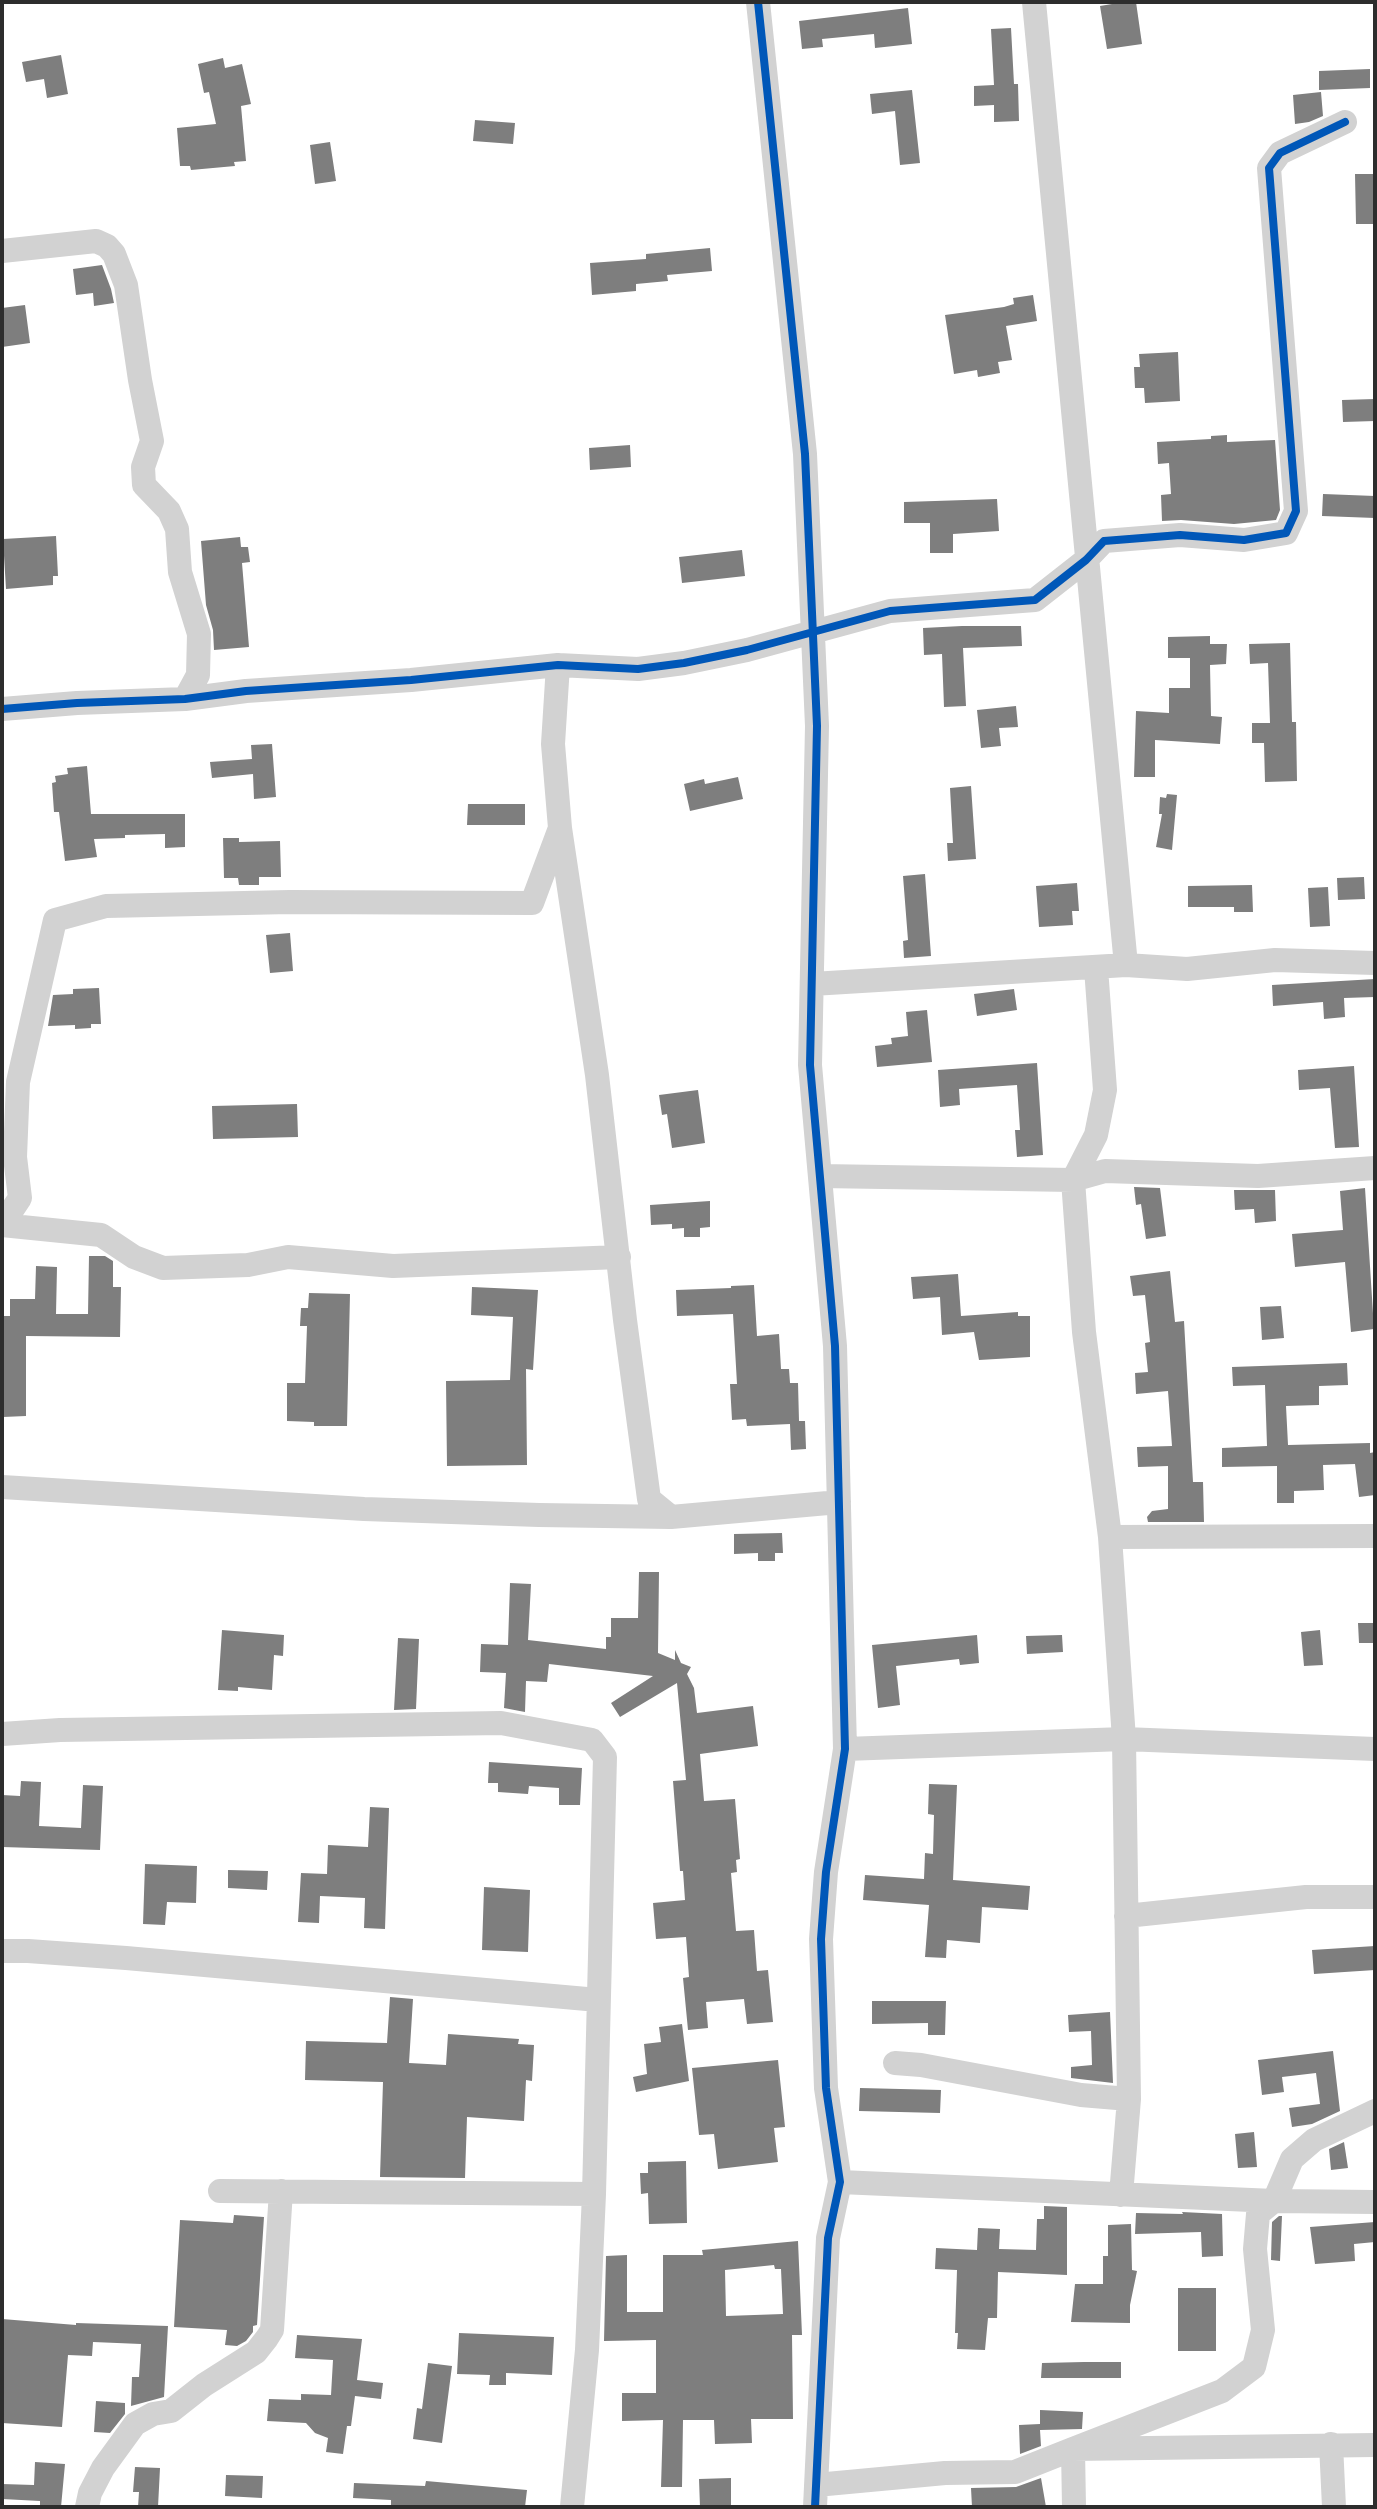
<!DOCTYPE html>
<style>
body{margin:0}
#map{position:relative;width:1377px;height:2509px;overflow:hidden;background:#fff;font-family:"Exo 2",sans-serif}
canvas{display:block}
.frame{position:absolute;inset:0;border:4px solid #2d2d2d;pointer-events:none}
</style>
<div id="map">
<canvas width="1377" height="2509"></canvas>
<div class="frame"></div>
</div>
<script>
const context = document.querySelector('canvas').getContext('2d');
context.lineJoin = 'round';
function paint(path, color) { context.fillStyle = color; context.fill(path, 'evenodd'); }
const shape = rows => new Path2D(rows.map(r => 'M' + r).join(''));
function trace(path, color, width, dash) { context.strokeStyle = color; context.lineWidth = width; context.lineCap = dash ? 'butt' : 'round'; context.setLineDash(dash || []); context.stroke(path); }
paint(shape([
 [1124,2,1136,2,1142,44,1107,49,1100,6],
 [908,8,912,44,875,48,874,34,822,39,823,47,802,49,799,21],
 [1011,28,1014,84,1018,84,1019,121,994,122,994,105,974,106,974,86,994,85,991,29],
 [61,55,68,94,47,98,44,79,26,82,22,62],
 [223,58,225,68,242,64,251,104,241,106,246,161,234,162,235,166,191,170,190,166,180,166,177,128,216,124,209,92,204,93,198,64],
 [1370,69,1370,88,1319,90,1319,71],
 [912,90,920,163,900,165,895,111,872,114,870,94],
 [1321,92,1323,116,1309,122,1295,124,1293,95],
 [475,120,515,123,513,144,473,141],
 [330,142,336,181,315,184,310,145],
 [1355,174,1375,174,1375,224,1356,224],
 [710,248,712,271,667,275,668,281,636,284,636,291,592,295,590,263,646,259,646,254],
 [102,265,111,289,114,303,94,306,93,293,76,295,73,269],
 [1033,295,1037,321,1006,326,1012,360,998,362,1000,373,978,377,977,370,954,374,945,315,1004,307,1014,304,1013,298],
 [25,305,30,343,2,347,2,308],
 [1178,352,1180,401,1145,403,1144,388,1135,388,1134,367,1140,367,1139,354],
 [1375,399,1375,421,1343,422,1342,400],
 [1227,435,1227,442,1275,440,1280,510,1276,520,1234,524,1181,520,1162,521,1161,495,1171,494,1169,463,1158,464,1157,442,1211,439,1211,436],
 [630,445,631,467,590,470,589,448],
 [1323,494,1375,496,1375,518,1322,516],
 [997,499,999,531,953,534,953,553,930,553,930,523,904,523,904,502],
 [56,536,58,576,53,576,53,585,6,589,3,539],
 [240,537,241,547,248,547,250,562,242,563,249,647,214,650,213,630,206,605,201,541],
 [742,550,745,576,682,583,679,557],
 [962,626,1021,626,1022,646,963,648,966,706,944,707,942,654,924,655,923,628],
 [1210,636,1210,644,1227,644,1226,664,1210,665,1211,716,1222,717,1220,744,1155,740,1155,777,1134,777,1136,711,1169,713,1169,688,1190,688,1190,658,1168,658,1168,637],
 [1290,643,1292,722,1296,722,1297,781,1265,782,1264,743,1252,743,1252,723,1270,723,1268,663,1250,664,1249,644],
 [1016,706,1018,727,999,728,1001,746,981,748,977,710],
 [272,744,276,797,254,799,253,774,212,778,210,762,252,759,251,745],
 [87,766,91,814,185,814,185,847,165,848,165,834,125,835,125,838,94,839,97,857,65,861,59,812,54,812,52,783,56,782,55,776,68,774,67,768],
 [738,777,743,799,690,811,684,784,704,779,705,784],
 [971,786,976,859,948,861,947,843,953,843,950,788],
 [1167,794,1177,795,1172,850,1156,847,1162,814,1159,814,1160,797,1166,798],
 [468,804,525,804,525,825,467,825],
 [223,838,239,838,239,842,280,841,281,877,259,877,259,885,239,885,238,878,224,878],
 [925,874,931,956,904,958,903,941,908,940,903,876],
 [1364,877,1365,899,1338,900,1337,878],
 [1077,883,1079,911,1072,911,1073,925,1039,927,1036,886],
 [1252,885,1253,912,1234,912,1234,907,1188,907,1188,886],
 [1328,887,1330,926,1310,927,1308,888],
 [290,933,293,971,270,973,266,935],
 [1375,979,1375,997,1344,998,1345,1017,1324,1019,1323,1002,1273,1006,1272,985],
 [99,988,101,1024,91,1024,91,1028,75,1029,75,1025,48,1026,53,995,73,994,73,989],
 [1014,989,1017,1010,977,1016,974,994],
 [927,1010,932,1062,877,1067,875,1046,892,1044,891,1038,908,1036,906,1012],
 [1037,1063,1043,1155,1017,1157,1015,1130,1020,1130,1017,1085,959,1089,960,1105,940,1107,938,1070],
 [1354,1066,1359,1147,1335,1148,1330,1088,1299,1090,1298,1070],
 [698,1090,705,1143,672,1148,667,1114,662,1115,659,1095],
 [297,1104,298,1137,213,1139,212,1106],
 [1134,1187,1160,1188,1166,1236,1146,1239,1141,1204,1136,1205],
 [1365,1188,1374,1329,1351,1332,1345,1262,1295,1267,1292,1234,1343,1230,1340,1191],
 [1234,1190,1275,1190,1276,1221,1255,1223,1254,1209,1235,1210],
 [710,1201,710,1227,700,1228,700,1237,684,1237,684,1228,672,1229,672,1224,651,1225,650,1205],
 [89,1256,105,1256,113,1261,113,1287,121,1287,120,1337,26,1336,26,1416,3,1417,2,1316,10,1316,10,1299,35,1299,36,1266,57,1267,56,1314,88,1314],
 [1170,1271,1175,1322,1184,1321,1193,1482,1203,1482,1204,1522,1148,1522,1147,1517,1152,1511,1168,1509,1168,1466,1138,1467,1137,1447,1172,1446,1168,1391,1136,1394,1135,1373,1148,1372,1145,1343,1150,1342,1145,1295,1133,1296,1130,1276],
 [958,1274,961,1316,1018,1312,1018,1316,1030,1316,1030,1357,979,1360,974,1332,942,1335,940,1297,913,1299,911,1277],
 [754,1285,757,1336,779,1334,781,1369,789,1369,790,1383,798,1383,799,1421,805,1421,806,1449,791,1450,790,1424,747,1426,746,1419,732,1420,730,1384,737,1384,733,1314,677,1316,676,1290,731,1288,731,1286],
 [472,1287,538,1290,533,1370,526,1369,527,1465,447,1466,446,1381,510,1380,513,1317,471,1315],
 [309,1293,350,1294,347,1426,314,1426,314,1422,287,1421,287,1383,305,1383,307,1326,300,1326,301,1308,308,1308],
 [1281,1306,1284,1338,1262,1340,1260,1307],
 [1347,1363,1348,1385,1319,1386,1319,1405,1286,1406,1288,1445,1370,1443,1370,1453,1375,1452,1375,1495,1359,1497,1355,1464,1323,1465,1324,1490,1294,1491,1294,1503,1277,1503,1277,1466,1222,1467,1222,1448,1267,1446,1265,1385,1233,1386,1232,1367],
 [782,1533,783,1553,775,1553,775,1561,758,1561,758,1553,734,1554,734,1534],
 [639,1572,659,1572,658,1653,675,1660,675,1650,681,1663,691,1667,687,1674,694,1688,697,1713,753,1706,758,1746,700,1754,704,1801,735,1799,740,1859,736,1860,737,1872,731,1873,736,1931,754,1930,757,1971,768,1970,773,2022,747,2024,744,1999,706,2002,708,2028,688,2030,683,1978,689,1977,686,1937,656,1939,653,1903,685,1900,683,1871,680,1871,673,1781,686,1780,677,1683,620,1717,611,1703,653,1676,549,1664,547,1682,526,1681,525,1712,504,1708,506,1673,480,1672,481,1644,508,1645,510,1583,531,1584,528,1640,606,1649,606,1637,611,1637,611,1618,638,1618],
 [1358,1623,1375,1623,1375,1643,1359,1643],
 [222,1630,284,1635,283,1656,274,1655,272,1690,238,1687,238,1691,218,1690],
 [1320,1630,1323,1665,1304,1666,1301,1632],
 [977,1635,979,1663,960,1665,959,1659,896,1666,900,1705,878,1708,872,1645],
 [1062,1635,1063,1652,1027,1654,1026,1636],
 [398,1638,419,1639,416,1709,394,1710],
 [489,1762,582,1768,580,1805,559,1805,559,1788,529,1786,528,1794,498,1792,498,1783,488,1783],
 [21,1781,41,1782,39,1826,81,1828,83,1785,103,1786,100,1850,2,1847,2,1795,20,1796],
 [929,1784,957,1785,953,1880,1030,1886,1028,1910,982,1907,980,1943,947,1940,946,1958,925,1957,929,1905,863,1900,865,1875,924,1879,925,1853,933,1854,934,1815,928,1814],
 [370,1807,389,1808,385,1929,364,1928,365,1898,320,1896,319,1923,298,1922,301,1873,327,1874,328,1845,368,1847],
 [145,1864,197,1866,196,1903,167,1902,165,1925,143,1924],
 [228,1870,268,1871,267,1890,228,1888],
 [484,1887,530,1890,528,1952,482,1950],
 [1375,1946,1375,1970,1314,1974,1312,1950],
 [390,1997,413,1999,409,2063,446,2065,448,2034,519,2039,518,2044,534,2045,532,2081,526,2080,524,2121,467,2117,465,2178,380,2177,383,2082,305,2080,306,2041,387,2043],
 [872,2001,946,2001,945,2035,928,2035,928,2023,872,2024],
 [1110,2012,1113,2083,1071,2078,1071,2067,1092,2065,1091,2031,1069,2032,1068,2015],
 [682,2024,689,2081,636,2092,633,2077,647,2074,644,2044,661,2042,659,2027],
 [1333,2051,1340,2111,1312,2124,1292,2127,1289,2108,1320,2104,1316,2073,1282,2077,1284,2092,1262,2095,1258,2060],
 [778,2060,785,2127,774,2128,778,2162,718,2169,714,2134,699,2135,692,2068],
 [860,2088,941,2090,940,2113,859,2111],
 [1254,2132,1257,2167,1238,2168,1235,2134],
 [1344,2142,1348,2168,1331,2170,1329,2149],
 [686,2161,687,2223,649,2224,648,2193,641,2194,640,2173,648,2173,648,2162],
 [1044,2206,1067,2207,1067,2275,998,2272,997,2318,988,2318,985,2350,957,2349,958,2333,955,2333,957,2270,935,2269,936,2248,977,2250,978,2228,1000,2229,999,2249,1036,2250,1037,2219,1044,2219],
 [1182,2212,1222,2214,1223,2256,1202,2257,1201,2232,1135,2234,1136,2213,1183,2214],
 [234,2215,264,2217,257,2325,253,2326,253,2332,246,2341,237,2346,225,2345,227,2330,174,2327,180,2220,233,2223],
 [1279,2216,1282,2216,1280,2261,1271,2260,1272,2222],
 [1375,2222,1375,2242,1354,2244,1355,2261,1315,2264,1310,2227],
 [1131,2224,1132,2270,1137,2271,1130,2305,1130,2323,1071,2322,1075,2284,1103,2284,1103,2256,1108,2256,1108,2225],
 [798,2241,802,2335,792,2335,793,2419,751,2419,752,2443,715,2444,714,2420,683,2420,682,2487,661,2487,663,2420,622,2421,622,2393,656,2393,656,2340,604,2341,606,2256,627,2255,627,2312,663,2312,663,2255,703,2255,702,2250],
 [774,2265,775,2269,781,2269,783,2314,726,2316,725,2270],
 [1178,2288,1216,2288,1216,2351,1178,2351],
 [2,2319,76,2325,76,2323,168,2326,164,2397,131,2406,132,2377,139,2377,141,2344,93,2342,92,2356,68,2355,62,2427,2,2423],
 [459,2333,554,2337,552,2375,506,2373,506,2385,489,2385,490,2375,457,2374],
 [297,2335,362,2339,357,2380,383,2383,381,2399,355,2396,351,2426,347,2426,343,2454,326,2452,328,2438,315,2433,306,2423,267,2421,269,2399,301,2400,301,2394,331,2395,333,2360,295,2358],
 [1084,2362,1121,2362,1121,2378,1041,2378,1042,2363],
 [428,2363,452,2366,442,2443,413,2439,417,2408,422,2409],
 [96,2401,125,2403,125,2414,110,2433,94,2432],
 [1040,2410,1083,2412,1082,2429,1040,2430,1041,2446,1020,2454,1019,2425,1040,2424],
 [35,2462,65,2464,61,2507,40,2507,40,2501,2,2499,2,2484,34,2485],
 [135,2467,160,2468,158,2507,138,2507,139,2492,133,2492],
 [226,2475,263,2476,262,2498,225,2496],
 [731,2478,731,2507,700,2507,699,2479],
 [1041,2478,1046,2507,972,2507,971,2488,1016,2487],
 [426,2481,527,2490,525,2507,391,2507,391,2500,353,2498,354,2483,425,2486]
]), '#7e7e7e');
trace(shape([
 [758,2,805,454,817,726,810,1065,835,1346,845,1749,826,1872,821,1939,826,2088,840,2182,828,2238,815,2507],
 [1034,2,1126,965],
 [2,251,96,241,107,246,114,254,126,285,140,380,152,441,143,467,144,485,169,511,177,529,180,572,199,634,198,675,185,699],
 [558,665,553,744,560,828,597,1075,625,1320,649,1499,671,1517],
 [2,709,77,703,185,699,246,691,411,680,558,665,638,669,684,663,747,650,890,611,1035,600,1086,560,1104,541,1180,535,1244,540,1286,533,1296,511,1269,168,1280,153,1345,122],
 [560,828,532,903,290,902,106,906,55,920,18,1082,15,1157,20,1198,2,1225,101,1235,134,1257,163,1268,248,1265,288,1257,393,1266,619,1257],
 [1096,968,1105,1090,1096,1135,1073,1180,1084,1332,1110,1537,1124,1739,1129,2099,1121,2195],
 [812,984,1126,965,1187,969,1275,960,1375,963],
 [820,1176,1073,1180,1105,1171,1258,1176,1375,1168],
 [2,1487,364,1509,539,1515,671,1517,839,1502],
 [1110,1537,1375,1536],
 [2,1734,60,1730,501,1723,592,1740,605,1757,594,2194,587,2350,572,2507],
 [845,1749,1124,1739,1375,1749],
 [1126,1916,1306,1897,1375,1897],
 [2,1951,28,1951,126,1958,598,2000],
 [895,2063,921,2065,1081,2095,1129,2099],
 [840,2182,1274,2201,1375,2202],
 [220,2191,594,2194],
 [1331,2444,1334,2507],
 [816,2485,945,2473,1015,2472,1073,2449,1375,2445],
 [87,2507,90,2493,103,2468,135,2424,153,2414,171,2411,204,2385,256,2352,267,2338,272,2330,281,2191],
 [1074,2507,1073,2449,1222,2391,1254,2367,1263,2330,1255,2249,1258,2214,1274,2201,1292,2159,1314,2140,1375,2111]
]), '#d2d2d2', 24);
trace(shape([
 [758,2,805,454,817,726,810,1065,835,1346,845,1749,826,1872,821,1939,826,2088,840,2182,828,2238,815,2507],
 [2,709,77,703,185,699,246,691,411,680,558,665,638,669,684,663,747,650,890,611,1035,600,1086,560,1104,541,1180,535,1244,540,1286,533,1296,511,1269,168,1280,153,1345,122]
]), '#0057b8', 8);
</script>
